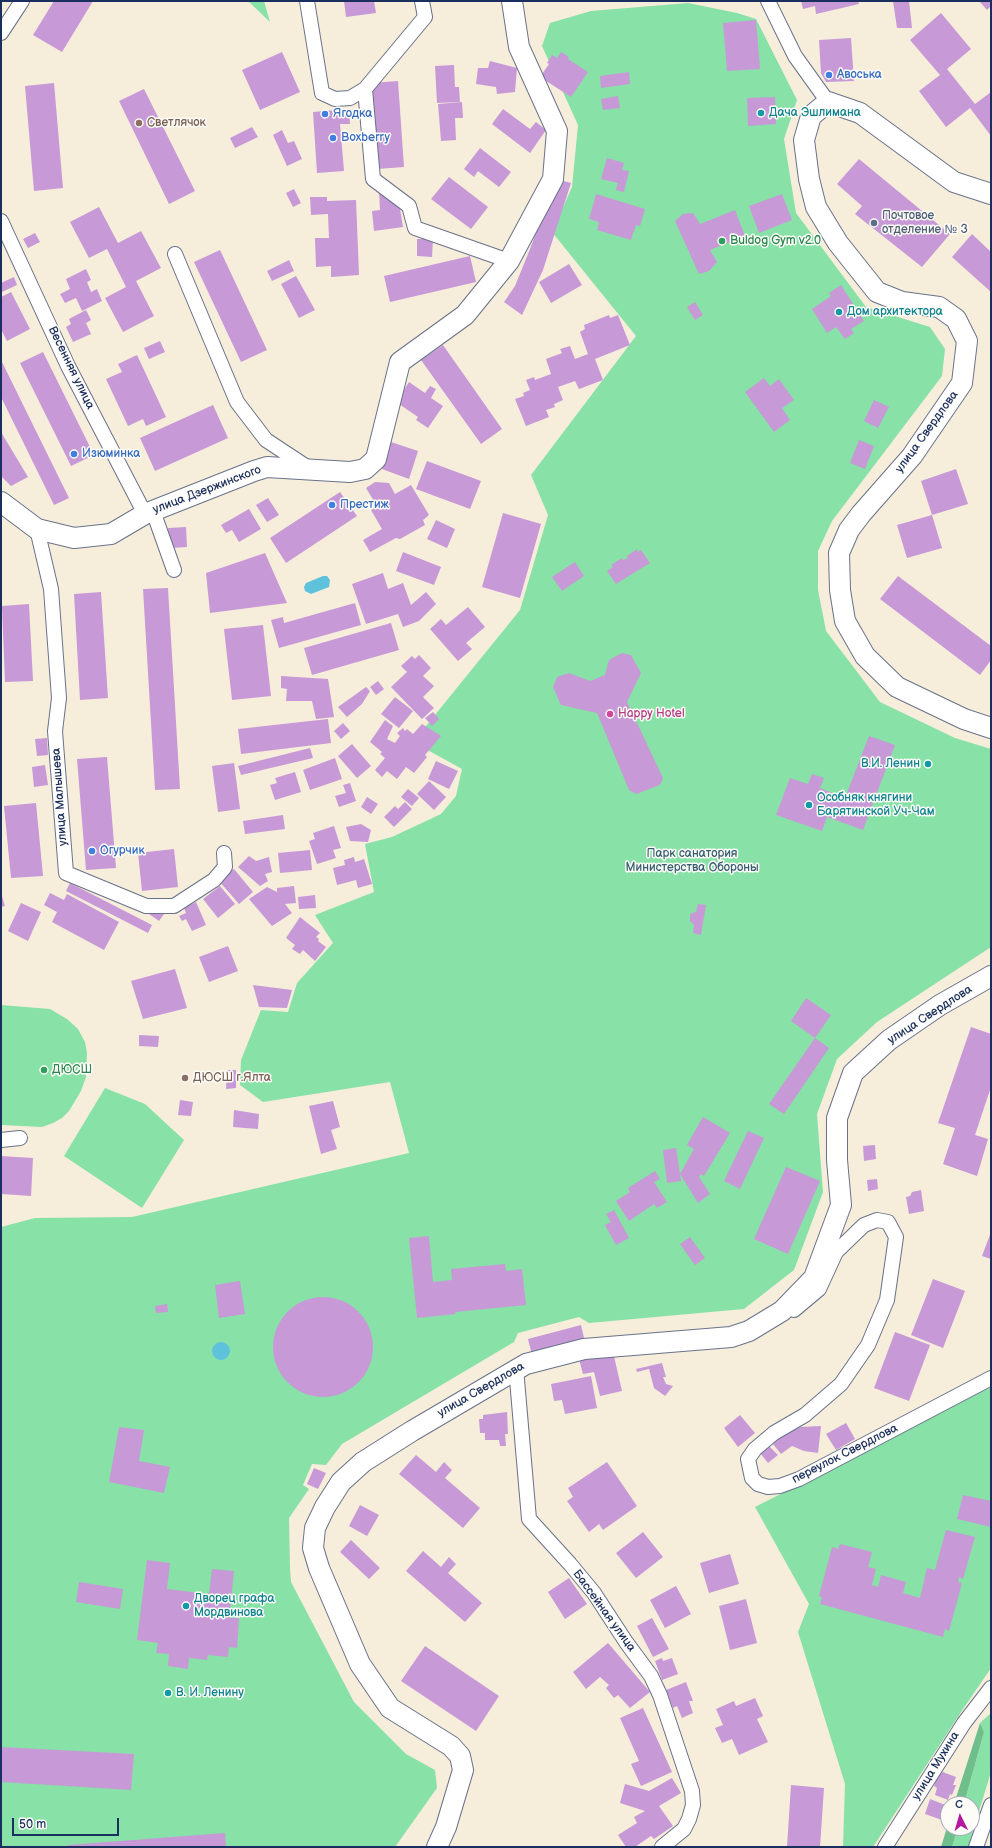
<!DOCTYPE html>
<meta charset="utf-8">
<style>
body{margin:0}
#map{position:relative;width:992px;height:1848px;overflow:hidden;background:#f7eddb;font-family:"Balsamiq Sans",sans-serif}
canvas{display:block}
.frame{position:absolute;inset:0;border:2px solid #1b2f5e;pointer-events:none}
.north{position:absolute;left:940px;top:1796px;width:40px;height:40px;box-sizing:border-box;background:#fdfcf7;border:1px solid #a3aaba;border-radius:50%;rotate:355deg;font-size:11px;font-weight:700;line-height:16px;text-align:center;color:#1b2f5e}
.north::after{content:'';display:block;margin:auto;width:14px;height:18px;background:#b5179e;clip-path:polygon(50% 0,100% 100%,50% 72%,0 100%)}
.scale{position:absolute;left:12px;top:1818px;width:107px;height:18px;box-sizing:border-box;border:2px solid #1b2f5e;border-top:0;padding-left:5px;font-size:12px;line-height:14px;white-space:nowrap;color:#1b2f5e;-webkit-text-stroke:3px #fdfcf7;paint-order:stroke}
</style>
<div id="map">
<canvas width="992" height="1848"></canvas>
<div class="frame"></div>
<div class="north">С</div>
<div class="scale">50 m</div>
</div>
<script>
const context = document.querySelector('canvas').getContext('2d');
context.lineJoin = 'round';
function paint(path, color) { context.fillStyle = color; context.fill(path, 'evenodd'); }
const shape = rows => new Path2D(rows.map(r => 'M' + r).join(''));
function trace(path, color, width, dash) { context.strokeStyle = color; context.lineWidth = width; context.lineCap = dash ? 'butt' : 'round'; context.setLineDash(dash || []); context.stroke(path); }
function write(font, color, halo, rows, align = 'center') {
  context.font = font + ' "Balsamiq Sans",sans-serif'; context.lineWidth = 3; context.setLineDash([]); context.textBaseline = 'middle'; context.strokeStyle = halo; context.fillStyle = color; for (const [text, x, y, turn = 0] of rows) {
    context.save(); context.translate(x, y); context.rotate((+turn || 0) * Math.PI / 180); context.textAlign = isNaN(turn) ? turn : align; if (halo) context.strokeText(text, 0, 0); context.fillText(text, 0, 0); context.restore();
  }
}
paint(shape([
 [248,1,264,1,270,22],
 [688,3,737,13,756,19,797,100,784,139,796,213,866,307,930,327,945,349,942,376,832,521,818,551,818,590,826,631,880,702,955,738,991,749,991,947,877,1022,837,1059,817,1114,823,1192,794,1270,744,1309,589,1323,579,1317,518,1333,514,1342,342,1444,326,1465,312,1464,303,1485,309,1489,289,1518,290,1569,291,1582,354,1702,406,1754,435,1770,437,1788,395,1847,1,1847,1,1227,35,1218,132,1217,409,1153,390,1082,263,1102,240,1085,241,1060,261,1010,288,1012,297,983,333,943,315,915,374,892,365,844,392,837,441,814,456,796,462,769,424,748,426,726,520,610,548,515,531,475,636,336,552,232,572,187,578,125,542,46,550,23,591,11],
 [1,1005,50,1009,67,1019,78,1029,85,1042,87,1053,86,1077,81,1091,69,1111,62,1118,53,1123,42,1127,1,1125],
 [105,1088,145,1104,184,1140,142,1208,64,1156],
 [991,1387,991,1668,963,1709,873,1847,843,1847,845,1784,798,1632,809,1604,755,1507],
 [991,1713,991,1772,968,1847,952,1847,958,1828,972,1828,972,1804,964,1804,984,1732,980,1723]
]), '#88e1a6');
paint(shape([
 [980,1723,984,1732,964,1804,954,1804],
 [948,1824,948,1828,958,1828,952,1847,941,1847]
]), '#6ebf8b');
paint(shape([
 [323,576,327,576,330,580,329,587,311,594,305,591,304,587,306,583],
 '212 1351a9 9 0 1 1 18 0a9 9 0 1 1-18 0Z'
]), '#5ec2dc');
paint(shape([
 [54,1,93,1,62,52,33,35],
 [344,1,374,1,376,13,346,17],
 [801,1,858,1,859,4,816,14,815,6,803,9],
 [893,1,909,1,912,28,897,28],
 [979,1,991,1,991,6,987,10],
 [941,13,971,49,947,69,975,104,991,92,991,136,970,108,946,127,919,91,940,75,910,40],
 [756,20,760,69,727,71,723,23],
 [851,38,854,81,826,82,821,73,819,40],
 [282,52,300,92,260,110,242,70],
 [561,52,569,57,568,59,588,72,571,97,540,77,549,64,547,63,552,55,557,58],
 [490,61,517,68,515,92,497,94,496,87,476,84,478,68,488,68],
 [454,65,455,87,459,87,460,102,437,103,435,66],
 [629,72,630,84,601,88,600,76],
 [398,81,404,167,377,169,371,83],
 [54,83,63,188,34,191,25,86],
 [144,89,195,191,169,204,119,101],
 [618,96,620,108,603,110,601,99],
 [775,97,776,124,748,126,747,98],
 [462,102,463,118,455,118,456,140,441,141,438,104],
 [349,109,350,124,340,124,344,171,317,173,313,112],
 [503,109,530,129,536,122,546,130,530,153,492,124],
 [252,127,258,137,235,148,230,138],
 [282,130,288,143,294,141,302,159,287,166,273,135],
 [480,148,511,172,499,187,478,171,474,177,464,169],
 [607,158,624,163,622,170,629,171,624,192,616,190,618,183,601,179],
 [859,159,950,234,922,267,855,214,862,206,837,184],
 [449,177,488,207,471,229,431,199],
 [556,179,571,183,543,270,522,315,504,302,515,286,530,249],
 [294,189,301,203,293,207,286,193],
 [379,191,399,203,403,227,374,231,372,211,380,210],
 [596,194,645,209,640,226,636,225,631,240,597,230,599,222,589,219],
 [782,194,792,220,759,233,749,206],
 [310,197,327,197,327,201,356,200,359,275,331,277,331,266,316,267,315,238,329,238,328,214,311,215],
 [99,207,118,243,141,231,161,268,136,281,154,316,123,332,105,298,126,287,107,249,89,258,70,222],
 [735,210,745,236,710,250,717,262,709,271,699,274,675,221,683,214,693,213,700,224],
 [35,233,40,242,28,248,23,239],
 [972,234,991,252,991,292,952,257],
 [417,239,433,239,432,257,417,256],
 [220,250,267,350,241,362,194,262],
 [470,256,476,282,390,302,384,276],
 [289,260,294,271,272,281,267,271],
 [569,264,582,285,551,303,539,282],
 [86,269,91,280,87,282,91,292,97,289,102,301,82,311,76,298,65,303,60,294,70,289,66,279],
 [296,276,315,310,299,318,281,284],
 [14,277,17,285,2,292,1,283],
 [841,285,864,321,851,329,854,333,845,339,836,327,827,333,812,309,831,296,829,293],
 [11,292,30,329,7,341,1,329,1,297],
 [695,302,703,315,695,320,687,307],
 [86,310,91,320,86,323,91,334,73,342,66,327,71,324,69,319],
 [609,315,610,318,618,315,630,345,595,359,603,380,579,389,575,381,558,387,563,400,554,404,555,407,546,410,549,417,526,426,515,399,524,396,523,393,530,390,526,380,534,377,535,380,551,374,546,359,562,353,560,349,570,346,575,359,588,354,580,332,585,329,584,325],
 [160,341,165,352,149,359,144,348],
 [443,345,502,429,481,444,421,360],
 [43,352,94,455,71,466,20,363],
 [137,355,166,417,146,426,143,419,128,426,106,379,122,372,118,364],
 [1,360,69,498,54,505,1,397],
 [764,378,770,386,779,379,794,400,782,408,790,420,774,432,745,392],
 [409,382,425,393,430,386,436,389,431,398,443,406,428,428,416,420,418,417,396,402],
 [874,400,889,407,878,428,864,421],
 [213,405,228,438,155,471,140,438],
 [1,432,28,477,11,486,1,476],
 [859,440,874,446,865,469,850,463],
 [391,442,418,451,409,479,382,469],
 [427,461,481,481,470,509,416,489],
 [956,469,968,504,932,515,942,548,907,558,897,525,932,515,921,481],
 [375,482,389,483,395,494,411,485,429,515,423,520,425,525,400,539,396,538,370,552,363,540,382,529,371,510,377,506,366,488],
 [340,492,357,516,286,563,270,538],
 [268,498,279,515,267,522,256,505],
 [249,509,261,529,239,542,232,530,226,533,221,525],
 [503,513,541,524,520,598,482,587],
 [436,520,455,529,447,548,427,539],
 [186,527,187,547,170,548,168,528],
 [637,549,638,552,641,550,650,563,616,584,607,571,613,567,611,565,622,558,623,560,628,558,627,556],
 [403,552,441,567,434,585,396,571],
 [265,553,287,603,210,613,206,573],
 [575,562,584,576,562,591,552,577],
 [383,573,388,589,403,583,411,605,426,592,436,604,419,621,403,627,398,614,366,624,352,584],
 [898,576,991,646,991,660,980,675,880,599],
 [168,588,180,789,155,790,143,589],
 [101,592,108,698,80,700,74,594],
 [355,603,361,625,279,648,271,620,283,617,284,623],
 [29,604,33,681,5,682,2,606],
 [468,607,485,627,466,643,472,649,458,661,430,629,441,619,446,625],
 [391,623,399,650,312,675,304,648],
 [263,625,271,696,232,700,224,629],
 [622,653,631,655,641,673,627,702,663,778,660,785,636,794,629,790,597,713,561,705,553,687,557,677,569,673,590,681,605,675,609,660],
 [419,655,431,668,423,676,434,686,423,697,434,708,422,719,391,687,407,672,401,666,412,656,415,659],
 [281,676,328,679,334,717,316,719,312,701,286,701,287,689,281,688],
 [378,681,384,689,376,695,370,687],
 [366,687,370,691,362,704,347,717,338,707],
 [395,697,413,711,399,728,381,714],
 [433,712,439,719,432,726,425,718],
 [328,719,331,743,241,754,238,729],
 [385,720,393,726,387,739,395,743,400,736,397,733,403,728,405,731,407,729,413,734,422,724,441,736,425,755,427,757,414,773,406,767,397,779,387,771,382,777,375,770,385,758,380,754,382,752,370,742],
 [343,723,350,731,341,739,334,731],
 [869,736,895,745,863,830,827,817,822,831,776,815,790,778,808,784,812,774,824,778,820,788,845,798],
 [47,738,48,755,37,756,35,739],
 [352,744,371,766,357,778,338,756],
 [310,748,313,758,241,775,238,766],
 [107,757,116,868,86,870,77,759],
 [335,758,342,779,310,790,303,770],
 [436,761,458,771,449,789,428,779],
 [234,763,240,809,218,812,212,766],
 [45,765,48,785,34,787,32,767],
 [295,772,301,792,275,800,270,785,277,783,275,778],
 [429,781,446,797,434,810,417,794],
 [350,783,356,801,339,807,335,796,346,793,343,785],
 [408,789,419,798,412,806,401,797],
 [367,797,378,804,371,814,361,807],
 [405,802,412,809,394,827,384,817,395,806,398,809],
 [36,803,43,876,11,878,4,806],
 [283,815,285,829,245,834,243,821],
 [361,824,371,830,368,842,350,841,346,827],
 [334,826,341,848,333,850,336,858,317,864,309,841,315,839,313,833],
 [174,849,178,887,142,891,138,853],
 [310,850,312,870,280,873,278,853],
 [249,856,256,861,269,857,272,872,265,874,268,881,260,886,238,867],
 [354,857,355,862,364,859,372,884,358,888,356,880,337,885,333,868,345,865,344,860],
 [234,869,253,892,239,904,219,881],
 [70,883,152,925,148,933,66,891],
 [220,886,235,904,218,918,203,899],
 [294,886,296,903,285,904,292,913,272,926,249,899,267,887,277,892,277,888],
 [1,893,5,906,1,907],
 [50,893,64,900,67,894,119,922,104,950,52,922,57,912,44,905],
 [315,895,316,908,299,909,298,897],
 [196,902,206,925,192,931,186,919,182,921,179,916,186,913,184,908],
 [21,903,41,912,28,941,8,931],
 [698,904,706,905,701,935,693,933,694,925,690,921,690,914,696,912],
 [155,906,164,914,159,921,149,914],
 [300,917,320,933,316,937,319,939,318,941,326,947,315,961,303,950,300,954,292,949,295,945,286,938],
 [228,946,238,971,209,982,199,957],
 [175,969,187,1008,143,1019,131,981],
 [253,985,292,990,287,1008,259,1007],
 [806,998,831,1015,815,1038,791,1021],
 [971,1027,991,1034,991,1087,975,1135,988,1139,977,1176,943,1164,955,1128,938,1123],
 [139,1035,159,1036,158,1047,139,1046],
 [815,1038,829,1048,784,1114,769,1104],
 [227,1070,236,1070,236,1088,226,1089],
 [180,1100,193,1102,191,1116,178,1115],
 [333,1101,340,1127,331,1130,337,1149,321,1154,309,1106],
 [234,1110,259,1114,258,1129,233,1127],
 [703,1117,730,1133,704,1176,701,1174,699,1177,710,1194,698,1203,680,1174,694,1149,687,1145],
 [748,1131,764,1138,740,1189,724,1181],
 [875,1145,876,1159,864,1161,863,1146],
 [676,1148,681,1181,667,1183,663,1150],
 [1,1156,33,1158,31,1196,1,1194],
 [786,1167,820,1181,788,1254,754,1239],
 [655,1171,660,1179,654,1182,667,1202,657,1208,654,1204,629,1221,616,1201,630,1192,628,1188],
 [877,1179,878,1189,868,1191,867,1180],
 [921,1190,924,1211,909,1214,906,1197,910,1196,912,1192],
 [614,1210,629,1238,616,1245,605,1225,611,1222,606,1214],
 [991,1232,991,1259,982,1256],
 [429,1236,433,1282,452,1280,451,1269,505,1264,506,1271,522,1269,526,1305,455,1312,456,1314,417,1318,409,1238],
 [690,1237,705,1258,695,1265,680,1244],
 [933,1279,965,1291,943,1348,911,1335],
 [240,1281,245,1314,219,1318,215,1285],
 '273 1347a50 50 0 1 1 100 0a50 50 0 1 1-100 0Z',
 [167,1304,168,1312,156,1313,155,1306],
 [581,1325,585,1342,532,1355,528,1339],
 [895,1332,930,1345,909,1401,874,1388],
 [613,1352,622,1391,600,1396,594,1372,583,1374,579,1359],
 [662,1363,666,1377,663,1377,666,1384,673,1386,665,1396,654,1388,649,1369,637,1372,636,1369],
 [591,1376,597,1408,565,1414,562,1400,554,1401,551,1384],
 [507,1412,508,1434,505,1434,506,1446,500,1446,499,1440,485,1440,485,1433,480,1433,479,1419,483,1419,483,1415],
 [740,1415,755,1433,738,1447,724,1428],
 [846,1423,855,1439,836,1450,826,1434],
 [821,1426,818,1453,804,1451,792,1446,781,1454,773,1444,785,1433,801,1427],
 [119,1427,144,1430,139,1461,170,1467,164,1493,109,1482],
 [769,1446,778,1455,768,1463,760,1453],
 [416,1455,436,1472,444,1462,452,1470,445,1478,480,1508,463,1528,399,1474],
 [607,1462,637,1506,603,1530,599,1524,589,1532,567,1501,573,1497,568,1488],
 [314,1468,326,1473,318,1489,307,1484],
 [963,1495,991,1501,991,1527,957,1519],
 [360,1505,379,1515,367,1536,349,1526],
 [946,1530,975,1537,963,1579,959,1577,958,1582,962,1583,949,1631,945,1629,943,1637,820,1604,822,1597,819,1596,832,1547,838,1549,840,1544,872,1552,868,1567,876,1569,872,1585,878,1587,881,1575,906,1582,903,1593,920,1598,927,1568,935,1570],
 [643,1532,663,1557,636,1578,616,1553],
 [351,1540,380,1568,369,1579,340,1552],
 [423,1551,441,1567,449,1557,456,1564,448,1573,482,1603,465,1622,406,1571],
 [730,1554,739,1584,709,1593,700,1563],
 [147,1560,170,1563,167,1589,209,1594,212,1569,234,1571,229,1618,239,1618,237,1648,229,1647,228,1657,208,1655,207,1660,189,1658,188,1669,168,1666,169,1654,156,1653,158,1643,137,1640],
 [569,1578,587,1604,565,1619,548,1592],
 [79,1582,123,1589,120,1609,76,1602],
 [676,1586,691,1614,665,1628,650,1600],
 [746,1599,757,1643,730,1650,719,1606],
 [652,1618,669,1649,653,1657,637,1626],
 [608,1643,650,1692,630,1708,618,1695,614,1698,606,1688,609,1685,600,1677,586,1689,573,1672],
 [425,1646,499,1696,476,1731,401,1681],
 [662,1658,663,1661,672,1658,678,1674,662,1680,655,1661],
 [686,1682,693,1701,689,1701,693,1713,682,1718,677,1706,673,1708,666,1690],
 [755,1698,763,1716,757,1719,768,1742,739,1755,732,1739,722,1743,715,1728,723,1725,716,1709,734,1701,736,1706],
 [643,1708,672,1772,641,1786,631,1764,639,1761,620,1718],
 [1,1747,134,1754,131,1790,1,1782],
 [940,1771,956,1777,953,1785,956,1785,952,1795,950,1794,948,1800,935,1795,937,1788,934,1786],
 [672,1778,681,1793,659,1806,673,1826,654,1839,651,1836,635,1847,626,1847,618,1835,637,1823,634,1817,645,1811,620,1803,625,1784,649,1791],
 [791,1785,824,1788,820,1847,787,1847],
 [930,1799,948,1806,948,1812,945,1821,925,1814],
 [225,1833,226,1847,68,1847,68,1845]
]), '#c799d7');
const street = shape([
 [307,1,322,93,335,99,350,98,365,89,373,179,409,206,415,228,509,261],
 [768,1,795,56,828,102],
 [1,33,22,1],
 [365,89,425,17,422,1],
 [1,221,68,366,145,514],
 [175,254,237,402,266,440,310,469],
 [153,511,174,570],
 [37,529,51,589,59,698,55,731,66,873,146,906,174,906,214,880,225,867,224,853],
 [1,1140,20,1138],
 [794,1310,819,1289,836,1252,864,1225,877,1220,888,1222,896,1237,887,1300,868,1345,841,1384,805,1415,774,1433,755,1449,748,1459,752,1478,758,1484,768,1487,780,1486,799,1479,991,1378],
 [516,1368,529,1519,570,1564,594,1593,626,1642,651,1676,660,1695,692,1791,693,1805,689,1819,684,1829,662,1847],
 [885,1847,964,1723,991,1688],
 [976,1847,991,1805]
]);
const secondary = shape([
 [991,194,954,182,860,113,828,102,811,116,804,140,809,179,816,207,838,243,877,292,902,302,939,307,956,319,967,341,962,383,912,456,861,514,849,530,839,553,840,590,845,621,865,656,897,687,964,719,991,728],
 [1,502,37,529,74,538,111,534,145,514,254,471,267,467,350,472,365,469,376,459,400,362,465,315,509,261,553,179,557,131,519,47,512,1],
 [437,1847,446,1827,463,1770,460,1756,451,1746,390,1708,360,1664,319,1568,313,1548,315,1528,325,1507,341,1482,363,1462,412,1431,526,1364,584,1349,731,1337,749,1331,782,1311,814,1278,841,1205,837,1160,837,1118,853,1073,889,1040,940,1005,991,976]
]);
trace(street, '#68728a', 16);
trace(secondary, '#68728a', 22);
trace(street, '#fff', 14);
trace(secondary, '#fff', 20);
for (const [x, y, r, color] of [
 [829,75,4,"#3f7fe0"],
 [761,113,4,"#0f9aa8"],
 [325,114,4,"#3f7fe0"],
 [139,123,4,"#8d6e63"],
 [333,138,4,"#3f7fe0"],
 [874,223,4,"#5c6f8a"],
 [722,241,4,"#2e9e5b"],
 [839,312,4,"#0f9aa8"],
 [74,454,4,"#3f7fe0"],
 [332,505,4,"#3f7fe0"],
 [610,714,4,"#d1479c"],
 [928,764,4,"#0f9aa8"],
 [809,805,4,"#0f9aa8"],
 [92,851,4,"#3f7fe0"],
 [44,1070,4,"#2e9e5b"],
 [185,1078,4,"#8d6e63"],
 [186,1606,4,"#0f9aa8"],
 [168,1693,4,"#0f9aa8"]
]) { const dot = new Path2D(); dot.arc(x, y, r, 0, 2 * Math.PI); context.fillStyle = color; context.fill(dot); trace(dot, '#fdfcf7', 1.5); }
write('12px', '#366cbe', '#fdfcf7', [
 ["Авоська",837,75],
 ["Ягодка",333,114],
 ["Boxberry",341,138],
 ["Изюминка",82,454],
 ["Престиж",340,505],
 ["Огурчик",100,851]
], 'left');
write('12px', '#0d838f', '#fdfcf7', [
 ["Дача Эшлимана",769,113],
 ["Дом архитектора",847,312],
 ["В.И. Ленин",920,764,"right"],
 ["Особняк княгини",817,798],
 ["Барятинской Уч-Чам",817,812],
 ["Дворец графа",194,1599],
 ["Мордвинова",194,1613],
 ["В. И. Ленину",176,1693]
], 'left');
write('12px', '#785e54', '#fdfcf7', [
 ["Светлячок",147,123],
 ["ДЮСШ г.Ялта",193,1078]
], 'left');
write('12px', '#4e5e75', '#fdfcf7', [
 ["Почтовое",882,216],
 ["отделение № 3",882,230]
], 'left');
write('12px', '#27864d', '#fdfcf7', [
 ["Buldog Gym v2.0",730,241],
 ["ДЮСШ",52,1070]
], 'left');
write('12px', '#1b2f5e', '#fdfcf7', [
 ["Весенняя улица",71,368,64],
 ["улица Свердлова",927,432,-54],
 ["улица Дзержинского",207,490,-21],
 ["улица Малышева",60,797,-94],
 ["улица Свердлова",930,1015,-33],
 ["улица Свердлова",481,1390,-30],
 ["переулок Свердлова",845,1454,-27],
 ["Бассейная улица",604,1611,54],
 ["улица Мухина",936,1766,-58]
]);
write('12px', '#b23c85', '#fdfcf7', [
 ["Happy Hotel",618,714]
], 'left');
write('12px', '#365c70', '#fdfcf7', [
 ["Парк санатория",692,854],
 ["Министерства Обороны",692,868]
]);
</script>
